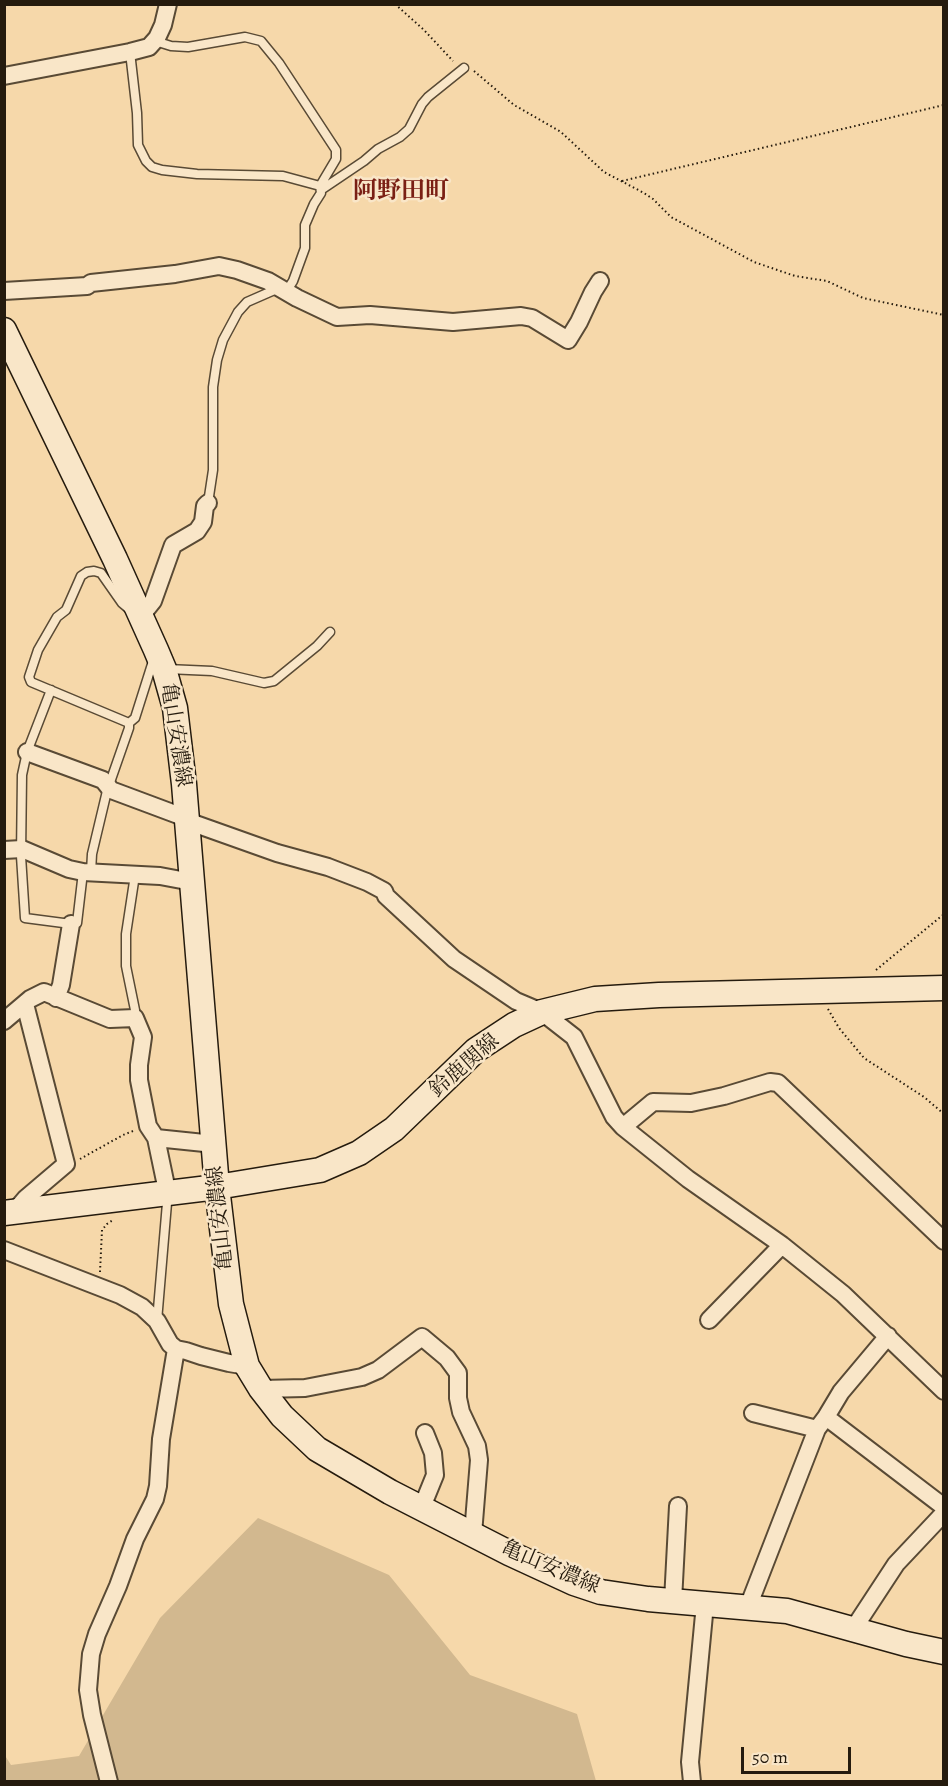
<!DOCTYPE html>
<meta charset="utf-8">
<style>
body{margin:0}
#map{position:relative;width:948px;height:1786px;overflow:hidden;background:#f6d8aa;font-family:Alegreya,serif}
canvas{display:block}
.frame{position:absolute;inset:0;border:6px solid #251b0e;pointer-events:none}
.scale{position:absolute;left:741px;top:1747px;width:110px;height:27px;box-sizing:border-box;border:3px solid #251b0e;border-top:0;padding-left:8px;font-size:18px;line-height:21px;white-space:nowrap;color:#251b0e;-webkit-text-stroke:4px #f9e6c8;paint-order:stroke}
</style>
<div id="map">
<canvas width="948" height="1786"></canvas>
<div class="frame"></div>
<div class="scale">50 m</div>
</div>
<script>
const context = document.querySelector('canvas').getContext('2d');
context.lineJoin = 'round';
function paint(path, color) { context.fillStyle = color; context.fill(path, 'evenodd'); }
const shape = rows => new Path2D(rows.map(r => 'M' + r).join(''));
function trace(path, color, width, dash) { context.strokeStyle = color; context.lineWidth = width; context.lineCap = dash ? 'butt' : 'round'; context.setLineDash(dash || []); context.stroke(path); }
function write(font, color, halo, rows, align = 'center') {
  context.font = font + ' Alegreya,"Noto Serif JP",serif'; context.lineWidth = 5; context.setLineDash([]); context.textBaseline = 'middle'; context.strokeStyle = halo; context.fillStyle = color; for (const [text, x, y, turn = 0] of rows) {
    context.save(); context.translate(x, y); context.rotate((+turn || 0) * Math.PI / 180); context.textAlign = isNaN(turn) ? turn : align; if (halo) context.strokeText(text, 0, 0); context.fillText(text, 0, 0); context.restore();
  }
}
paint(shape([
 [258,1518,389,1575,470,1675,577,1714,596,1781,5,1782,4,1754,11,1765,79,1756,160,1618]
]), '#d2b88f');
const lane = shape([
 [155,41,171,46,188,47,245,37,261,41,279,63,336,150,336,159,320,186,321,193,314,204,305,225,305,248,293,281,286,292],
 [130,52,137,113,138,145,146,161,152,167,162,170,197,174,283,176,320,186],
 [321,190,364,161,378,149,400,137,409,129,422,104,428,97,464,68],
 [208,503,213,470,213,387,217,360,223,340,238,312,247,302,279,288],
 [167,669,212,671,264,683,274,681,317,646,330,632],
 [51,690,27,752,22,775,21,856,25,918,71,924,77,923,83,872],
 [129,723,31,682,29,677,38,650,57,617,66,610,81,576,87,572,94,571,101,573,122,603,129,609],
 [91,872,92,854,107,791,129,728,129,723,135,718,154,658],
 [135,875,126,934,126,966,135,1010,135,1018],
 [157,1321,167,1203]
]);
const street = shape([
 [4,76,130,52,149,47,157,38,163,25,168,4],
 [4,291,87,286,91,283,175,274,219,266,237,270,268,281,297,298,337,317,370,315,453,322,521,316,532,318,568,340,579,322,593,292,600,281],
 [141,616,153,601,173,545,197,531,203,522,205,506,208,503],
 [27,752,103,780,111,790,186,818],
 [187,821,277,853,328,867,367,882,384,891,386,896,454,959,516,1001,542,1012,574,1037,614,1117,623,1127,688,1179,782,1245,843,1294,944,1391],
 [4,850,22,849,69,869,83,872,160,876,192,882],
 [56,998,61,985,71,924],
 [4,1021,30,999,44,992,110,1019,135,1018,143,1037,139,1065,139,1080,148,1126,156,1138,165,1181],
 [623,1127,653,1102,691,1103,724,1096,770,1082,778,1083,944,1241],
 [156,1138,214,1144],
 [14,1212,26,1198,66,1164,25,1004],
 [4,1250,120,1295,142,1307,157,1321,170,1344,176,1349,186,1351,201,1356,229,1363,247,1366],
 [709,1320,782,1245],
 [261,1389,305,1388,362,1377,378,1370,422,1337,447,1358,458,1373,458,1398,461,1412,477,1446,479,1460,473,1534],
 [753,1413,817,1429],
 [826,1417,944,1507],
 [422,1507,435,1475,433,1453,425,1433],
 [673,1601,678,1506],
 [748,1607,817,1429,826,1417,841,1392,888,1336],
 [854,1628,896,1564,944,1513],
 [109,1782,92,1715,88,1690,91,1654,97,1634,118,1586,135,1539,155,1499,158,1486,161,1439,176,1349],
 [692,1782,690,1762,705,1604]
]);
const secondary = shape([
 [4,330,115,559,156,650,164,669,175,708,184,784,217,1187,231,1304,247,1366,261,1389,282,1416,317,1449,390,1492,509,1553,574,1583,601,1592,648,1599,787,1611,906,1644,944,1652],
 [4,1213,217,1187,320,1170,359,1153,394,1129,476,1050,514,1025,542,1012,595,999,659,995,944,988]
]);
trace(lane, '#594a35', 11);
trace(street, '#594a35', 20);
trace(secondary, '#251b0e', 27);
trace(shape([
 [395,4,424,30,453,61],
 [474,71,514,105,561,132,604,172,644,193,653,199,671,217,754,262,795,276,827,281,863,298,944,315],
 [622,181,944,105],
 [876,970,944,914],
 [828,1009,839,1028,864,1058,924,1097,944,1114],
 [80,1159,123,1135,133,1131],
 [100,1272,102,1230,107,1224,113,1220]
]), '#251b0e', 2, [1.5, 3]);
trace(lane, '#f9e6c8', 8);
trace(street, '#f9e6c8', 16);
trace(secondary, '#f9e6c8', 24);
write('21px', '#251b0e', '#f9e6c8', [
 ["亀山安濃線",175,735,81],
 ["鈴鹿関線",465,1066,-41],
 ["亀山安濃線",221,1218,-96],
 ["亀山安濃線",550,1568,23]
]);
write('bold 24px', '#7a1f14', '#f9e6c8', [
 ["阿野田町",401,192]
]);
</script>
